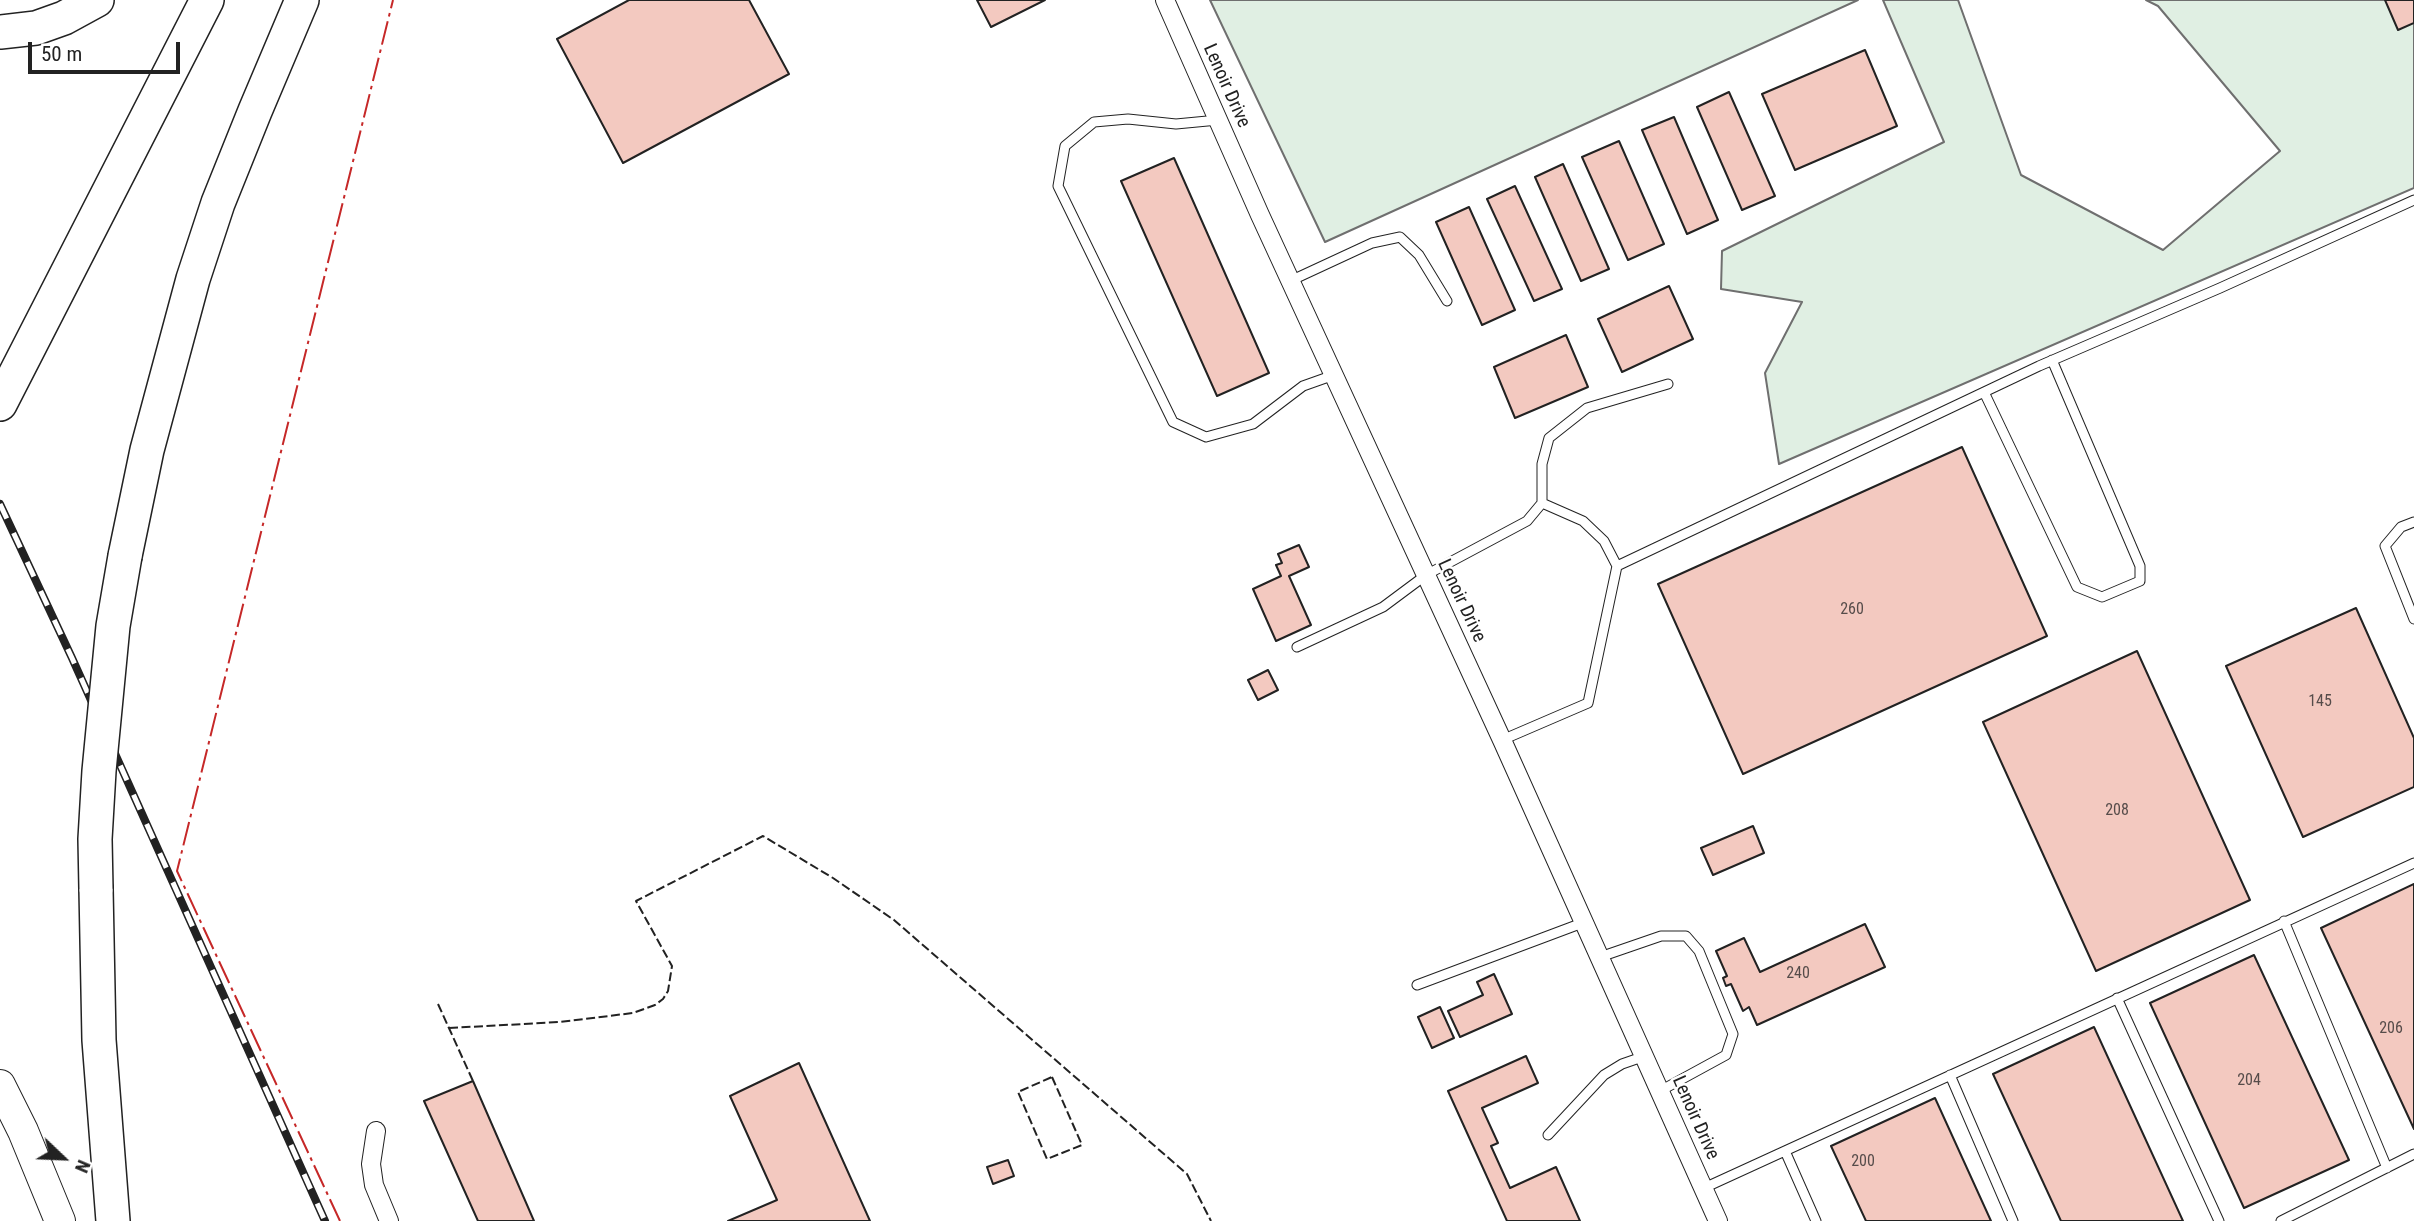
<!DOCTYPE html>
<style>
body{margin:0}
#map{position:relative;width:2414px;height:1221px;overflow:hidden;background:#fff;font-family:"Roboto Condensed",sans-serif}
canvas{display:block}
.north{position:absolute;left:28px;top:1123px;width:70px;height:70px;-webkit-text-stroke:5px #fff;paint-order:stroke;rotate:113deg;font-size:19px;font-weight:700;line-height:28px;text-align:center;color:#222}
.north::after{content:'';display:block;margin:auto;width:24px;height:32px;background:#222;clip-path:polygon(50% 0,100% 100%,50% 72%,0 100%)}
.scale{position:absolute;left:28px;top:42px;width:152px;height:32px;box-sizing:border-box;border:4px solid #222;border-top:0;padding-left:9px;font-size:21px;line-height:24px;white-space:nowrap;color:#222;-webkit-text-stroke:5px #fff;paint-order:stroke}
</style>
<div id="map">
<canvas width="2414" height="1221"></canvas>
<div class="north">N</div>
<div class="scale">50 m</div>
</div>
<script>
const context = document.querySelector('canvas').getContext('2d');
context.lineJoin = 'round';
function paint(path, color) { context.fillStyle = color; context.fill(path, 'evenodd'); }
const shape = rows => new Path2D(rows.map(r => 'M' + r).join(''));
function trace(path, color, width, dash) { context.strokeStyle = color; context.lineWidth = width; context.lineCap = dash ? 'butt' : 'round'; context.setLineDash(dash || []); context.stroke(path); }
function write(font, color, halo, rows, align = 'center') {
  context.font = font + ' "Roboto Condensed",sans-serif'; context.lineWidth = 5; context.setLineDash([]); context.textBaseline = 'middle'; context.strokeStyle = halo; context.fillStyle = color; for (const [text, x, y, turn = 0] of rows) {
    context.save(); context.translate(x, y); context.rotate((+turn || 0) * Math.PI / 180); context.textAlign = isNaN(turn) ? turn : align; if (halo) context.strokeText(text, 0, 0); context.fillText(text, 0, 0); context.restore();
  }
}
const green = shape([
 [1210,0,1858,0,1325,242,1210,0],
 [1883,0,1958,0,2021,175,2163,250,2280,151,2158,6,2146,0,2414,0,2414,188,1779,464,1765,373,1802,302,1721,289,1722,251,1944,142,1883,0]
]);
paint(green, '#e0efe3');
trace(green, '#6f6f6f', 2);
const building = shape([
 [629,0,749,0,789,74,623,163,557,39,629,0],
 [977,0,1045,0,991,27,977,0],
 [2385,0,2414,0,2414,23,2398,30,2385,0],
 [1865,50,1897,126,1795,170,1762,94,1865,50],
 [1729,92,1775,196,1742,210,1697,107,1729,92],
 [1674,117,1718,220,1687,234,1642,130,1674,117],
 [1619,141,1664,244,1628,260,1582,157,1619,141],
 [1174,158,1269,373,1217,396,1121,181,1174,158],
 [1563,164,1609,269,1581,281,1535,177,1563,164],
 [1515,186,1562,289,1534,301,1487,199,1515,186],
 [1469,207,1515,310,1482,325,1436,222,1469,207],
 [1669,286,1693,339,1622,372,1598,319,1669,286],
 [1566,335,1588,387,1515,418,1494,367,1566,335],
 [1962,447,2047,636,1743,774,1658,584,1962,447],
 [1299,545,1309,567,1289,576,1311,625,1276,641,1253,589,1281,576,1276,565,1282,563,1278,554,1299,545],
 [2356,608,2414,738,2414,787,2303,837,2226,666,2356,608],
 [2137,651,2250,900,2096,971,1983,722,2137,651],
 [1268,670,1278,690,1258,700,1248,680,1268,670],
 [1753,826,1764,853,1713,875,1701,848,1753,826],
 [2414,884,2414,1129,2321,928,2414,884],
 [1865,924,1885,967,1757,1025,1749,1007,1743,1011,1731,984,1726,986,1723,978,1727,976,1716,951,1744,938,1760,972,1865,924],
 [2254,955,2349,1160,2244,1208,2150,1003,2254,955],
 [1494,974,1512,1014,1460,1037,1448,1011,1483,995,1477,982,1494,974],
 [1440,1007,1454,1038,1432,1048,1418,1017,1440,1007],
 [2094,1027,2183,1221,2061,1221,1993,1074,2094,1027],
 [1526,1056,1538,1083,1482,1108,1498,1143,1491,1146,1510,1188,1556,1167,1580,1221,1507,1221,1448,1091,1526,1056],
 [799,1063,870,1221,728,1221,777,1200,730,1096,799,1063],
 [473,1081,534,1221,478,1221,424,1101,473,1081],
 [1935,1098,1991,1221,1866,1221,1831,1146,1935,1098],
 [1008,1160,1014,1176,993,1184,987,1167,1008,1160]
]);
paint(building, '#f3c9c0');
trace(building, '#222', 2);
const lane = shape([
 [1218,120,1176,124,1128,119,1094,122,1065,146,1058,186,1173,422,1206,437,1253,424,1303,386,1334,375],
 [1290,281,1372,243,1400,237,1419,255,1447,301],
 [1984,392,2077,587,2102,597,2140,581,2140,566,2052,360],
 [1542,503,1583,521,1604,541,1617,566],
 [2414,522,2401,527,2385,546,2414,619],
 [1297,647,1383,607,1426,575,1527,521,1542,503,1542,464,1549,438,1587,408,1668,384],
 [1502,740,1588,703,1617,566,2039,366,2220,288,2414,200],
 [2284,921,2387,1168],
 [1600,957,1661,936,1686,936,1699,951,1733,1034,1726,1055,1660,1091],
 [1417,985,1585,922],
 [2117,998,2219,1221],
 [1950,1075,2013,1221],
 [1548,1135,1604,1075,1622,1064,1645,1056],
 [1785,1151,1816,1221],
 [1704,1188,2414,863],
 [2281,1221,2414,1154]
]);
const street = shape([
 [1165,0,1260,215,1502,740,1718,1221],
 [376,1131,371,1164,374,1185,389,1221]
]);
const primary = shape([
 [0,1085,23,1131,60,1221]
]);
const highway = shape([
 [0,32,36,28,64,18,97,0],
 [0,404,207,0],
 [125,556,147,450,193,279,218,203,255,111,302,0],
 [96,889,99,1040,113,1221]
]);
trace(lane, '#222', 11);
trace(street, '#222', 20);
trace(primary, '#222', 32);
trace(highway, '#222', 36);
trace(lane, '#fff', 9);
trace(street, '#fff', 18);
trace(primary, '#fff', 30);
trace(highway, '#fff', 33);
const rail = shape([
 [0,504,72,658,325,1221]
]);
trace(rail, '#222', 8);
trace(rail, '#fff', 5, [16]);
const highwayBridge = shape([
 [96,889,95,839,99,771,113,626,125,556]
]);
trace(highwayBridge, '#222', 36, []);
trace(highwayBridge, '#fff', 33);
trace(shape([
 [438,1004,473,1081],
 [449,1028,560,1022,633,1013,655,1005,663,999,668,991,672,966,636,901,763,836,833,878,894,920,1187,1174,1211,1221],
 [1052,1077,1082,1145,1047,1159,1018,1092,1052,1077]
]), '#222', 2, [9, 3.5]);
trace(shape([
 [340,1221,177,871,393,0]
]), '#c62828', 2, [24, 5, 3.5, 5]);
write('16px', '#564c4a', null, [
 ["260",1852,610],
 ["145",2320,702],
 ["208",2117,811],
 ["240",1798,974],
 ["206",2391,1029],
 ["204",2249,1081],
 ["200",1863,1162]
]);
write('19px', '#222', '#fff', [
 ["Lenoir Drive",1226,86,66],
 ["Lenoir Drive",1461,601,65],
 ["Lenoir Drive",1695,1118,66]
]);
</script>
